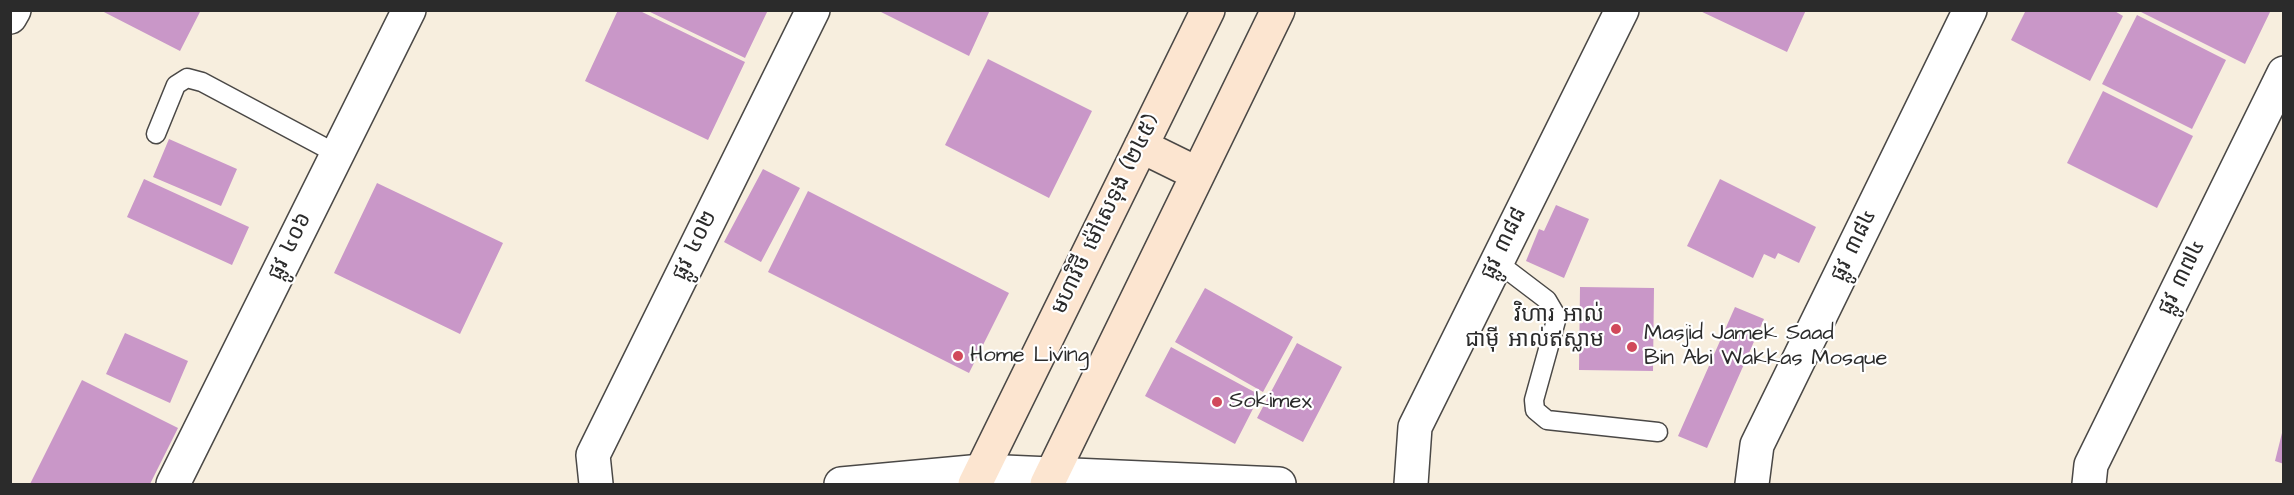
<!DOCTYPE html>
<meta charset="utf-8">
<style>
body{margin:0}
#map{position:relative;width:2294px;height:495px;overflow:hidden;background:#f7eede;font-family:"Architects Daughter",sans-serif}
canvas{display:block}
.frame{position:absolute;inset:0;border:12px solid #2b2b2b;pointer-events:none}
</style>
<div id="map">
<canvas width="2294" height="495"></canvas>
<div class="frame"></div>
</div>
<script>
const context = document.querySelector('canvas').getContext('2d');
context.lineJoin = 'round';
function paint(path, color) { context.fillStyle = color; context.fill(path, 'evenodd'); }
const shape = rows => new Path2D(rows.map(r => 'M' + r).join(''));
function trace(path, color, width, dash) { context.strokeStyle = color; context.lineWidth = width; context.lineCap = dash ? 'butt' : 'round'; context.setLineDash(dash || []); context.stroke(path); }
function write(font, color, halo, rows, align = 'center') {
  context.font = font + ' "Architects Daughter","Noto Sans Khmer",sans-serif'; context.lineWidth = 4.5; context.setLineDash([]); context.textBaseline = 'middle'; context.strokeStyle = halo; context.fillStyle = color; for (const [text, x, y, turn = 0] of rows) {
    context.save(); context.translate(x, y); context.rotate((+turn || 0) * Math.PI / 180); context.textAlign = isNaN(turn) ? turn : align; if (halo) context.strokeText(text, 0, 0); context.fillText(text, 0, 0); context.restore();
  }
}
paint(shape([
 [100,10,201,10,180,51],
 [618,10,638,10,745,62,708,140,585,81],
 [646,10,768,10,745,58],
 [877,10,990,10,969,56],
 [1698,10,1806,10,1787,52],
 [2026,10,2113,10,2123,16,2090,81,2011,40],
 [2137,10,2271,10,2245,64],
 [2137,15,2226,60,2192,129,2102,84],
 [988,59,1092,111,1049,198,945,145],
 [2103,91,2193,136,2157,208,2067,163],
 [169,139,237,169,221,206,153,177],
 [763,169,800,188,761,262,724,242],
 [144,179,249,227,232,265,127,217],
 [1720,179,1816,227,1799,263,1778,253,1775,259,1764,254,1753,278,1687,246],
 [377,183,503,243,460,334,334,273],
 [808,191,1009,293,969,373,768,272],
 [1556,205,1589,219,1564,278,1526,261,1539,229,1544,231],
 [1580,287,1654,288,1653,371,1579,370],
 [1205,288,1293,337,1263,392,1175,342],
 [1735,307,1764,319,1707,448,1678,436],
 [125,333,188,361,170,403,106,374],
 [1297,343,1342,367,1303,442,1257,418],
 [1171,347,1260,395,1235,444,1145,396],
 [82,380,178,428,150,484,30,484],
 [2283,429,2284,430,2284,464,2275,461]
]), '#c997c8');
const service = shape([
 [156,134,176,85,187,78,202,82,337,154],
 [1497,262,1547,300,1557,317,1534,400,1535,410,1547,420,1658,432]
]);
const minor = shape([
 [10,17,14,10],
 [173,484,409,10],
 [596,484,593,455,813,10],
 [1411,484,1415,427,1622,10],
 [1752,484,1757,445,1970,10],
 [2089,484,2091,465,2284,73]
]);
const tertiary = shape([
 [841,484,982,471,1279,484]
]);
const secondary = shape([
 [1141,146,1198,174],
 [975,484,1208,10],
 [1047,484,1278,10]
]);
trace(service, '#4a4846', 21);
trace(minor, '#4a4846', 36);
trace(tertiary, '#4a4846', 36);
trace(secondary, '#4a4846', 36);
trace(service, '#fff', 18);
trace(minor, '#fff', 33);
trace(tertiary, '#fff', 33);
trace(secondary, '#fce5d0', 33);
for (const [x, y, r, color] of [
 [1616,329,6,"#d1495b"],
 [1632,347,6,"#d1495b"],
 [958,356,6,"#d1495b"],
 [1217,402,6,"#d1495b"]
]) { const dot = new Path2D(); dot.arc(x, y, r, 0, 2 * Math.PI); context.fillStyle = color; context.fill(dot); trace(dot, '#fff', 2); }
write('22px', '#2b2b2b', '#fff', [
 ["មហាវិថី ម៉ៅសេទុង (២៤៥)",1107,215,-64],
 ["ផ្លូវ ៣៨៨",1505,244,-64],
 ["ផ្លូវ ៤០២",696,246,-64],
 ["ផ្លូវ ៣៨៤",1855,246,-64],
 ["ផ្លូវ ៤០៦",291,247,-64],
 ["ផ្លូវ ៣៧៤",2183,278,-64]
]);
write('22px', '#2b2b2b', '#fff', [
 ["វិហារ អាល់",1604,316,"right"],
 ["ជាម៉ី អាល់ឥស្លាម",1604,341,"right"],
 ["Masjid Jamek Saad",1644,334],
 ["Bin Abi Wakkas Mosque",1644,359],
 ["Home Living",970,356],
 ["Sokimex",1229,402]
], 'left');
</script>
